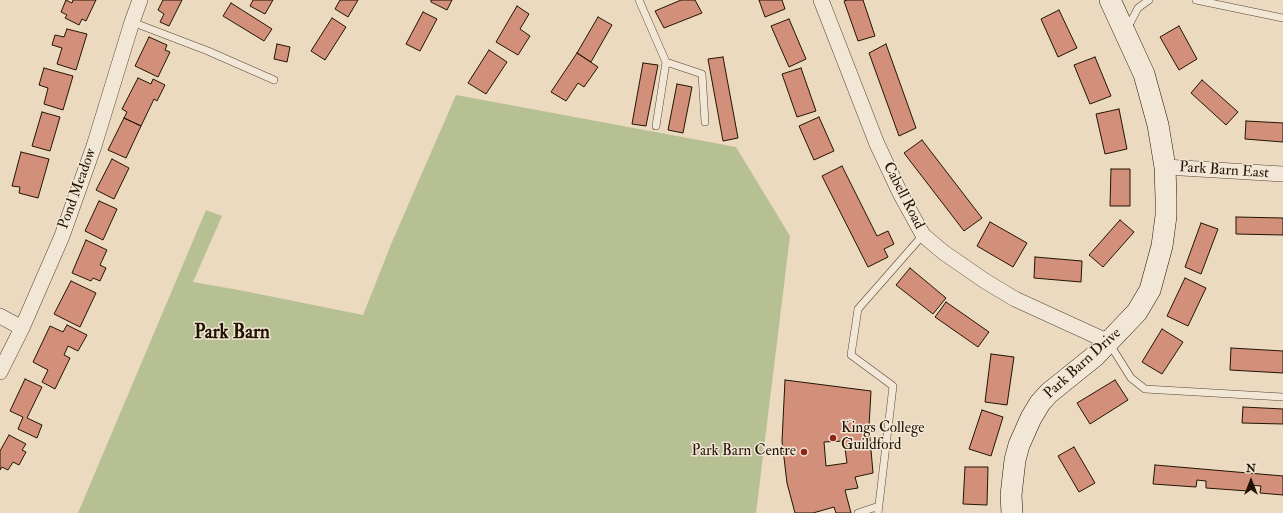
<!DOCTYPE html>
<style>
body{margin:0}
#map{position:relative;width:1283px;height:513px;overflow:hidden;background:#ebd9c0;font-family:"IM FELL Double Pica",serif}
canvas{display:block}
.north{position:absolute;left:1231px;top:461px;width:40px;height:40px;-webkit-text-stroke:3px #f2e6d6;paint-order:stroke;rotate:0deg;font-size:11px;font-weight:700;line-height:16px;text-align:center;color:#231401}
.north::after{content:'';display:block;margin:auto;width:14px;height:18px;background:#231401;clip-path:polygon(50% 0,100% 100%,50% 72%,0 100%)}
</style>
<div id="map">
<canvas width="1283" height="513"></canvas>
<div class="north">N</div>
</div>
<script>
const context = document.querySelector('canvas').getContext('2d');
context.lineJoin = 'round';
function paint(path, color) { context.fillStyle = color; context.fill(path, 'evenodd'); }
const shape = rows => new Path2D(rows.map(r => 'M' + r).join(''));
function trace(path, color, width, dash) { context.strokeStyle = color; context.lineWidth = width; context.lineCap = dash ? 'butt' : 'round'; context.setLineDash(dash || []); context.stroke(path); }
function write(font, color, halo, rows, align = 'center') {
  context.font = font + ' "IM FELL Double Pica",serif'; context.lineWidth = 3; context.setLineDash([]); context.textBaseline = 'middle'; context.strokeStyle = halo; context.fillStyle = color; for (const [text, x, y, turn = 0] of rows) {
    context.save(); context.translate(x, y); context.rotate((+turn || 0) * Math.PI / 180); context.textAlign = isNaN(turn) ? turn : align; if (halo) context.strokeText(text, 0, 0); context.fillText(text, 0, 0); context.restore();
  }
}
paint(shape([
 [456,95,736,147,790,236,756,513,78,513,206,210,222,216,193,282,239,290,363,315,392,242]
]), '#b6c093');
const building = shape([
 [66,0,72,3,73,0,96,0,86,21,82,19,79,25,65,18,67,15,61,12,66,0],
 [163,0,182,0,169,26,160,22,164,14,158,10,163,0],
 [253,0,273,0,265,14,250,6,253,0],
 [340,0,358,0,348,17,335,9,340,0],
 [431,0,452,0,447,10,431,2,431,0],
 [681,0,695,0,702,13,664,28,655,11,681,0],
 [759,0,782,0,785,9,765,17,759,0],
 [847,0,863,0,875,36,858,41,844,1,847,0],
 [231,3,272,29,264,41,223,16,231,3],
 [517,6,529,14,520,29,530,36,518,55,496,42,517,6],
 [1059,10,1077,48,1058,57,1041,19,1059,10],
 [423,12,437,19,420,51,406,44,423,12],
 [598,17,612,25,591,62,577,53,598,17],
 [332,18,346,27,325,60,311,51,332,18],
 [789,19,806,59,789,67,771,26,789,19],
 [1179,26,1197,59,1179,70,1160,37,1179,26],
 [67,29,87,34,76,70,57,64,62,48,52,45,55,35,64,37,67,29],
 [149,37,167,45,165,50,170,52,158,77,135,66,149,37],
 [277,44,290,47,287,62,274,59,277,44],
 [886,44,916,128,899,136,869,53,886,44],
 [489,50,507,62,486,94,468,83,489,50],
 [577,53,598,67,584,87,578,83,566,101,551,92,577,53],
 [723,57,738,138,723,141,708,59,723,57],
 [1095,57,1111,96,1090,104,1074,65,1095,57],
 [643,63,658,65,646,126,632,124,643,63],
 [44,68,73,76,63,110,44,104,48,88,39,85,44,68],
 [801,68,816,111,797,117,782,74,801,68],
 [138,78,151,84,153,79,165,85,157,101,154,99,141,126,124,118,127,112,122,109,138,78],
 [1202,80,1238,112,1226,125,1191,93,1202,80],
 [677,84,692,87,683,133,668,130,677,84],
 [1119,109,1127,149,1105,154,1096,114,1119,109],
 [42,112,60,117,50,151,32,146,42,112],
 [819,117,834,151,814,160,799,126,819,117],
 [124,118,141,126,126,158,108,150,124,118],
 [1246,121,1283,123,1283,142,1245,139,1246,121],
 [922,140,982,218,964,231,904,153,922,140],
 [21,152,49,159,38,198,19,193,20,187,12,186,21,152],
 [112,159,129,168,114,199,96,190,112,159],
 [842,166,877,236,888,231,894,244,884,249,888,257,868,267,822,176,842,166],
 [1111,169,1130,169,1130,206,1110,206,1111,169],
 [99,201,117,209,103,240,85,231,99,201],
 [1236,217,1283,218,1283,235,1236,234,1236,217],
 [1120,220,1134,232,1103,267,1089,255,1120,220],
 [990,222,1027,243,1013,267,977,246,990,222],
 [1201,223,1218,229,1201,274,1185,267,1201,223],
 [86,240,107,250,100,265,106,268,100,281,93,278,91,281,72,273,86,240],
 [1035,257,1082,261,1081,282,1034,278,1035,257],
 [910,268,946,298,933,314,896,285,910,268],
 [1185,278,1206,288,1188,326,1167,316,1185,278],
 [71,281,96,293,80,327,54,314,71,281],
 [946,302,989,332,978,347,935,317,946,302],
 [67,325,87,335,78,351,68,346,64,355,70,358,55,389,42,382,48,370,33,362,50,326,63,332,67,325],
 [1162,329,1183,342,1162,374,1142,362,1162,329],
 [1231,348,1283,351,1283,373,1230,370,1231,348],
 [991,354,1014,357,1007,405,985,402,991,354],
 [25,379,42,387,27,418,42,425,37,438,18,429,23,417,10,411,25,379],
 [785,380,871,391,869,427,873,473,855,477,858,488,845,490,851,513,836,513,834,507,813,513,795,513,787,483,782,441,785,380],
 [844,441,847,463,826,466,824,442,844,441],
 [1115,380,1128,400,1090,424,1077,403,1115,380],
 [1243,407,1283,409,1283,424,1242,423,1243,407],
 [982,410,1003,417,991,456,969,449,982,410],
 [9,435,26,444,22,450,26,452,19,465,13,462,8,470,2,467,0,470,0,451,9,435],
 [1074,447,1095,483,1079,492,1058,456,1074,447],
 [1155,465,1283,476,1283,495,1260,493,1261,486,1249,485,1248,491,1206,488,1206,481,1197,480,1196,487,1153,484,1155,465],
 [965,467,988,467,987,505,963,504,965,467]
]);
paint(building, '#d2907a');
trace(building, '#231401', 1);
const lane = shape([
 [639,0,666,62,702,74,705,122],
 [1196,0,1283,18],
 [132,22,208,51,274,80],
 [1127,29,1138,8,1149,0],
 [656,126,666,62],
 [1109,343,1131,378,1145,389,1283,397],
 [858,513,879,506],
 [878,513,893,386,851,355,858,309,923,235]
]);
const street = shape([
 [821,0,877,144,901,195,923,235,943,252,985,281,1015,299,1109,342],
 [1165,167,1283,174],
 [0,316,22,328],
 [0,372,22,328,62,236,94,146,132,22,140,0]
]);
const secondary = shape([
 [1012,513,1011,495,1015,460,1019,445,1031,418,1040,403,1049,393,1095,356,1137,312,1150,290,1162,246,1166,216,1166,198,1165,167,1158,125,1144,74,1110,0]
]);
trace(lane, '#554531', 8);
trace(street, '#554531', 16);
trace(secondary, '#231401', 22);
trace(lane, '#f2e6d6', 7);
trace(street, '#f2e6d6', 15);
trace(secondary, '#f2e6d6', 21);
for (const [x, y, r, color] of [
 [833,438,4,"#8f2418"],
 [804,452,4,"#8f2418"]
]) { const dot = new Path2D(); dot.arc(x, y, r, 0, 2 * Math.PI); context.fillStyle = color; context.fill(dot); trace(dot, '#f2e6d6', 1.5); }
write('15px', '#231401', '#f2e6d6', [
 ["Park Barn East",1224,171,4],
 ["Pond Meadow",78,189,-70],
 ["Cabell Road",903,196,63],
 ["Park Barn Drive",1083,364,-42]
]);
write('15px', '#231401', '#f2e6d6', [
 ["Kings College",841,429],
 ["Guildford",841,446],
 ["Park Barn Centre",796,452,"right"]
], 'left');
write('bold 19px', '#231401', '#f2e6d6', [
 ["Park Barn",232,334]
]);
</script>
